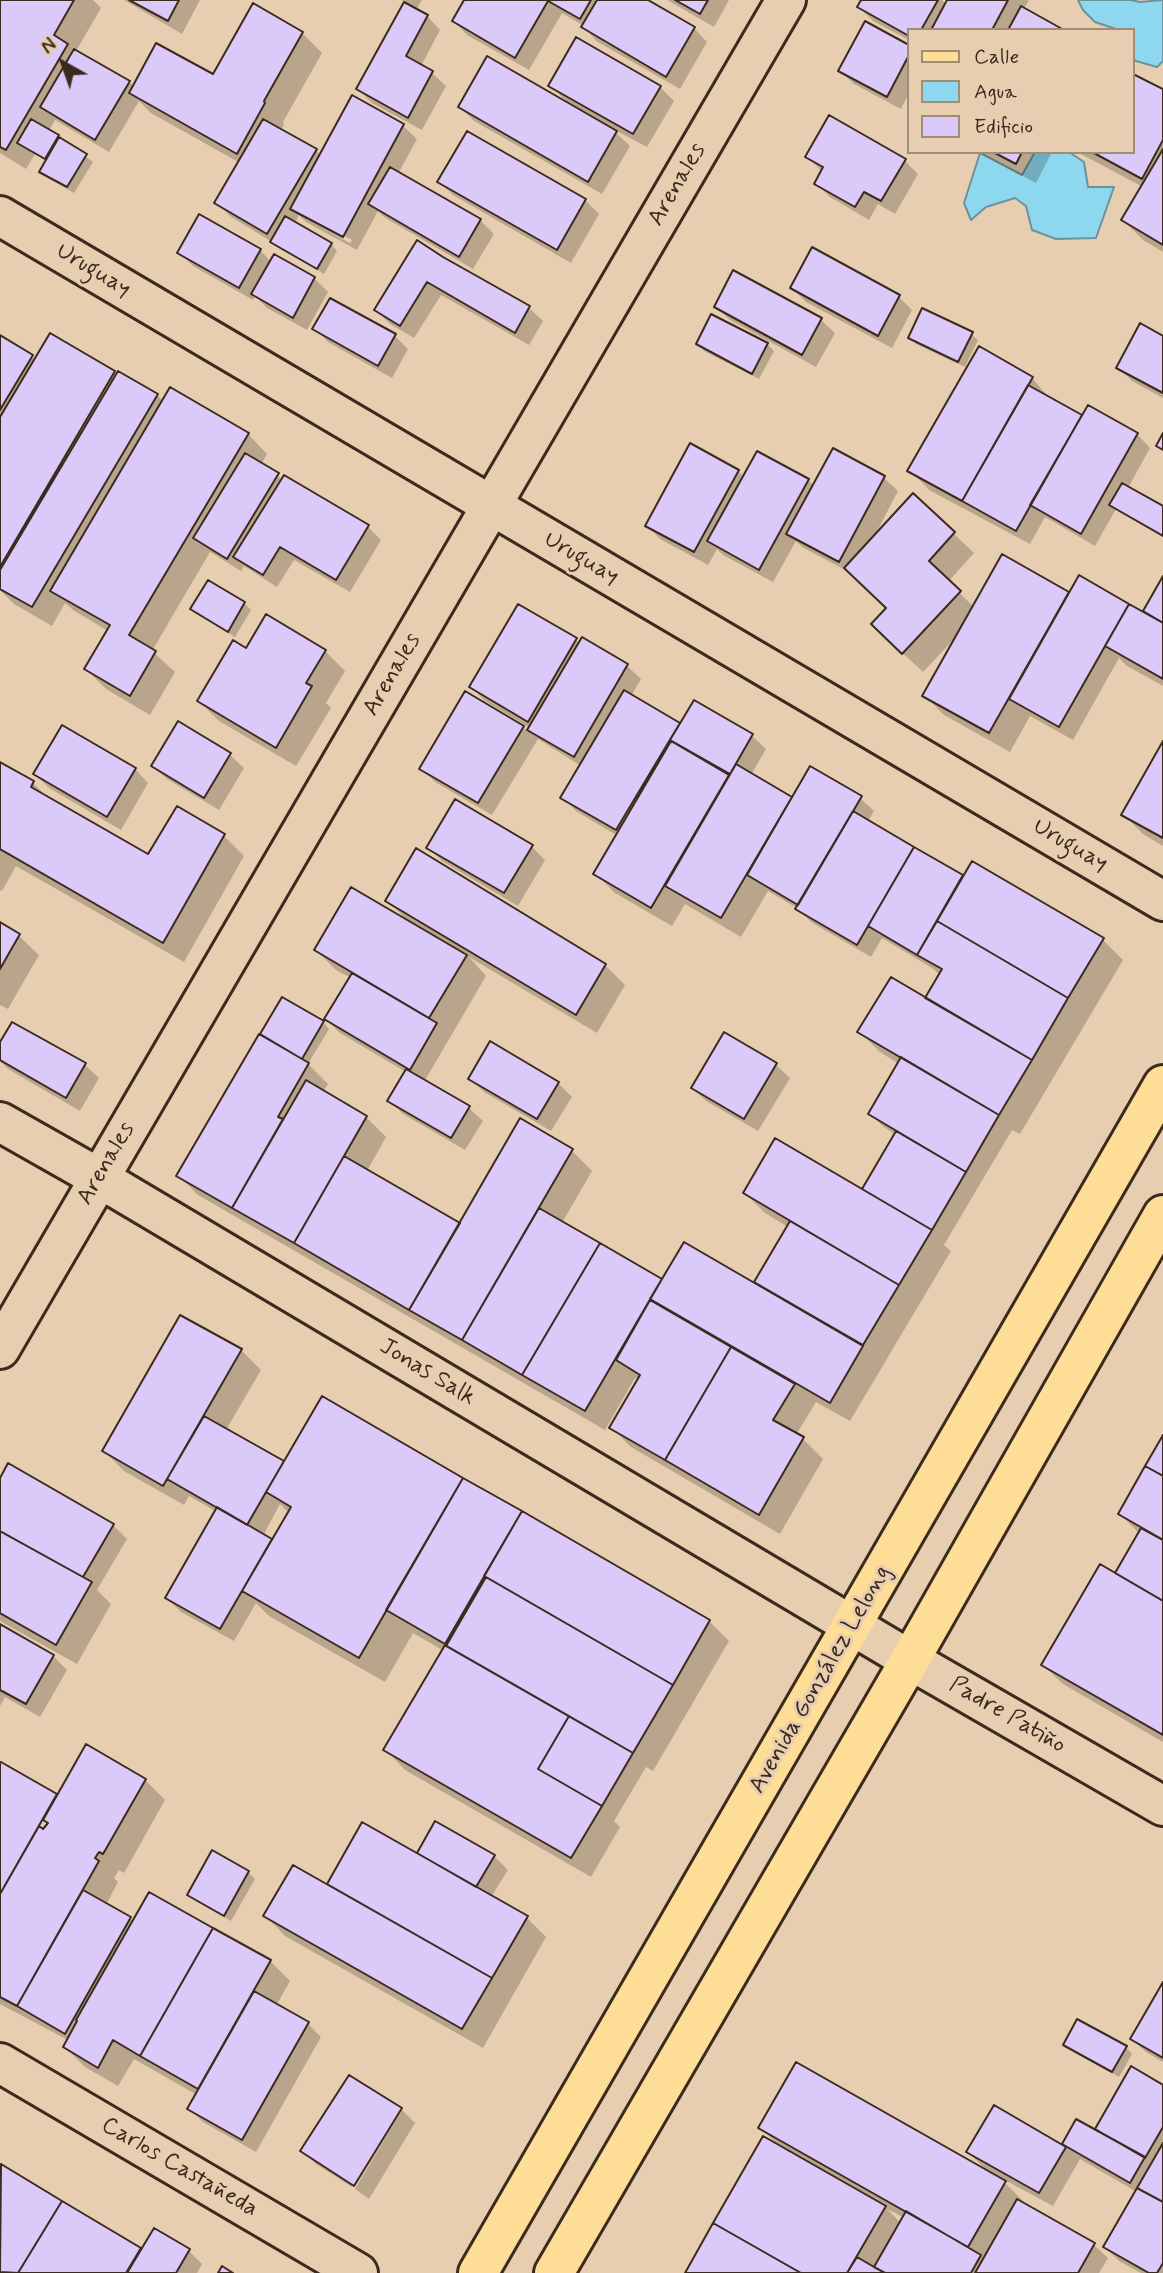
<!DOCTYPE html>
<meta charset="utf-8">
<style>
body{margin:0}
#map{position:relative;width:1163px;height:2273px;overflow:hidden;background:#e8ceb0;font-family:Mynerve,sans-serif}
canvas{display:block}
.legend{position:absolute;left:907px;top:28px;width:228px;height:126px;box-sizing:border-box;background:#e8ceb0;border:2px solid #a38c76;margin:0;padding:9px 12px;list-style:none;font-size:21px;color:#3b2a1e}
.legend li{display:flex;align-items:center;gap:14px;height:35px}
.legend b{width:35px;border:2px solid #a38c76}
.north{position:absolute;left:28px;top:28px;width:70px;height:70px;-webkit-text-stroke:5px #e8ceb0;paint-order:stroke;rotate:320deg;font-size:19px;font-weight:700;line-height:28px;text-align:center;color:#3b2a1e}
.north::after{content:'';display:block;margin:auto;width:24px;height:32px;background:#3b2a1e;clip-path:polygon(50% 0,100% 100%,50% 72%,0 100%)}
</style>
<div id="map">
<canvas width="1163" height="2273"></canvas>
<ul class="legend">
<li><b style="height:9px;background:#fedd96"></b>Calle</li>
<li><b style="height:19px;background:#8ed8ef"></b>Agua</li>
<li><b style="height:19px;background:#dbc9fa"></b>Edificio</li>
</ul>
<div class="north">N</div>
</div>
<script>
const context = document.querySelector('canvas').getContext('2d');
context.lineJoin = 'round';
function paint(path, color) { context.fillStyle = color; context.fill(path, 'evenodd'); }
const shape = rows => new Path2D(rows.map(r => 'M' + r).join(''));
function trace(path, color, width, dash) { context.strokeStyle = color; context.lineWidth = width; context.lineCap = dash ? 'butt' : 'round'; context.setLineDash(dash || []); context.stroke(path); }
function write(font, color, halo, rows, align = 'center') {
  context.font = font + ' Mynerve,sans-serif'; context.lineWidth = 6; context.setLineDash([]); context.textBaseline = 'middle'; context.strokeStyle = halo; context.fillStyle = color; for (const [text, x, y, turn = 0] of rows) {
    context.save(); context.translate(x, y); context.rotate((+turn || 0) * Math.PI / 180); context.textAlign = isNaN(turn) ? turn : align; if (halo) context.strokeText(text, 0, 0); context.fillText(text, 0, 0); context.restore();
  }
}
const water = shape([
 [1078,0,1131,0,1140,2,1163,0,1163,61,1157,67,1136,61,1133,58,1133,30,1119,30,1095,22,1083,10,1078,0],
 [1035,152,1069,152,1084,162,1088,187,1114,187,1096,238,1056,239,1032,230,1026,206,1015,198,986,207,971,220,964,203,980,153,1022,175,1035,152]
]);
paint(water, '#8ed8ef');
trace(water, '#6d929b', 2);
paint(shape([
 [0,0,93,0,101,8,76,51,129,82,134,87,213,76,302,33,322,53,283,122,284,124,281,131,316,150,321,156,352,97,403,126,417,139,398,174,480,220,494,234,473,269,384,217,378,211,357,250,306,222,299,215,295,223,331,244,337,251,324,274,230,216,217,203,240,163,151,113,139,101,109,152,55,120,49,131,93,162,74,193,48,178,41,171,47,161,35,154,26,169,0,153],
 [306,215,352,240,350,243,306,219],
 [124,0,200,0,182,34],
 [401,0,422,0,416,10,427,16,440,30,421,66,432,73,446,86,422,130,372,103,358,89,406,2],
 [466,0,644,0,694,28,707,42,680,89,596,41,584,26,562,13,529,70,467,35,454,21],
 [667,0,729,0,714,27],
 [863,0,942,0,946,5,949,0,1029,0,1023,10,1061,30,909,30,909,40,873,21,859,7],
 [865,23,909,47,909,93,901,109,854,84,840,71],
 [550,85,660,87,674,101,647,147,611,128,630,146,602,194,474,121,460,107,569,104],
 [1163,91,1163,252,1143,240,1123,220,1143,187,1077,152,1133,152],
 [978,152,1052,152,1036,183],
 [807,157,905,161,918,174,895,214,878,204,869,220,830,197,817,184,823,172],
 [439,181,585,200,599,214,571,263,453,195],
 [260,250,271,262,274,257,314,278,328,292,307,330,267,308,255,296,253,300,193,266,179,252],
 [442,258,529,308,543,321,529,345,441,295,414,338,390,324,376,310],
 [792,288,899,297,912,310,892,348,806,302],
 [716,307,821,320,835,333,816,367,730,320],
 [314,328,395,336,408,349,392,378,328,342],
 [971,334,978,340,965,367,916,344,910,337],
 [0,337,36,360,114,372,157,395,164,402,248,434,267,454,261,465,283,480,368,527,381,540,350,592,294,560,277,587,244,566,241,571,210,552,152,651,175,672,150,715,106,689,86,669,108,631,73,610,65,603,52,626,14,604,0,590],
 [1163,338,1163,398,1132,381,1118,367],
 [698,344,767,344,774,351,759,379,704,351],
 [1032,378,1051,400,1083,418,1137,434,1150,448,1128,488,1163,508,1163,537,1116,509,1095,546,1045,517,1030,544,929,490,910,470],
 [691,446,738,471,744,477,808,480,814,486,834,451,884,478,898,491,874,537,914,496,974,553,948,582,974,607,1003,557,1070,595,1143,614,1163,579,1163,686,1127,666,1119,658,1073,740,1030,716,1010,752,944,715,924,695,955,638,923,672,893,644,888,608,851,573,802,547,796,541,773,582,723,555,717,549,708,565,660,539,647,525],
 [208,582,244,603,251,610,235,637,199,615,192,609],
 [583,639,627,666,641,679,631,696,680,726,694,702,752,736,766,749,751,775,793,800,860,798,874,811,868,821,964,878,1103,940,1123,960,1020,1134,1012,1130,944,1245,951,1251,850,1421,816,1402,796,1435,803,1439,823,1459,780,1534,631,1447,611,1427,638,1380,635,1378,605,1430,198,1195,178,1175,270,1041,262,1034,323,1022,329,1029,308,1064,328,1084,323,1092,366,1117,386,1137,367,1171,461,1225,572,1151,592,1171,562,1223,663,1282,754,1285,788,1227,765,1213,745,1193,863,1191,896,1135,884,1127,870,1114,899,1064,880,1052,860,1032,926,1000,940,975,932,968,882,938,871,957,811,922,797,908,768,891,741,937,685,904,672,926,615,893,595,873,618,836,576,811,562,797,581,766,538,739,492,815,435,782,421,768,523,727,528,732,530,728,485,701,471,687,576,640,580,644],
 [247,651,325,651,345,671,326,703,331,708,296,766,219,721,199,701],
 [178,724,230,755,244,768,219,810,167,779,153,766],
 [1163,744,1163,846,1143,834,1123,814],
 [0,764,33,783,50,800,149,856,178,808,224,836,244,856,184,962,16,866,2,891,0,890],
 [135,769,148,783,121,830,49,788,35,774],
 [428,847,532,847,545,860,518,906,442,861],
 [388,901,605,965,625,985,597,1033,469,957,486,976,424,1082,469,1108,483,1121,465,1150,403,1114,390,1101,406,1072,340,1033,326,1019,351,978,336,970,316,950,407,920],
 [0,924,19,936,39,955,8,1009,0,1005],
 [13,1024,85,1065,99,1078,80,1111,8,1069,0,1061,0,1046],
 [724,1035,776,1065,790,1078,758,1131,706,1101,693,1088],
 [470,1078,558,1083,572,1097,551,1131,484,1092],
 [241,1350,261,1370,226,1430,284,1464,709,1621,729,1641,653,1771,646,1767,614,1821,620,1827,591,1877,405,1770,386,1750,444,1651,413,1633,385,1682,269,1616,256,1603,234,1641,181,1612,167,1598,217,1512,189,1496,184,1505,124,1471,104,1451],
 [280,1504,289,1513,272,1542,263,1536],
 [1163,1439,1163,1742,1063,1684,1043,1665,1122,1579,1140,1534,1120,1514],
 [0,1482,113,1525,127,1539,97,1590,111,1604,77,1664,0,1621],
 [0,1626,53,1656,67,1670,40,1717,5,1697,0,1706],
 [0,1763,58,1796,145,1780,165,1800,124,1873,119,1870,114,1878,118,1882,106,1905,134,1922,270,1961,290,1981,276,2006,308,2024,321,2037,256,2152,203,2122,190,2109,197,2095,134,2059,118,2086,85,2067,65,2047,68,2040,0,2004],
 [42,1818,50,1822,44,1831,36,1827],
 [435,1823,494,1856,508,1870,491,1897,526,1917,546,1937,483,2048,285,1936,266,1916,327,1887,363,1825,417,1856],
 [248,1872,255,1879,231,1921,196,1901,189,1895],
 [1163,1985,1163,2062,1146,2052,1132,2039],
 [1066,2045,1126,2047,1132,2054,1119,2077,1072,2051],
 [1131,2069,1163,2087,1163,2273,1141,2273,1119,2261,1105,2247,1137,2192,1080,2159,1053,2206,999,2177,1025,2203,1024,2205,1094,2245,1108,2258,1099,2273,687,2273,777,2144,761,2128,988,2172,968,2152,1062,2147,1077,2121,1096,2131],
 [887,2209,905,2218,901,2223],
 [349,2077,402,2110,399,2110,352,2187,316,2164,303,2151],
 [402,2110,415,2123,369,2199,355,2189],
 [1,2166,142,2252,189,2251,202,2264,197,2273,0,2273]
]), '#0003');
const building = shape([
 [0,0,74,0,54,35,68,44,6,150,0,147,0,0],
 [129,0,179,0,168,21,129,0],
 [464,0,591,0,580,19,548,1,515,58,452,21,464,0],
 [597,0,648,0,695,27,666,77,581,27,597,0],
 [675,0,708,0,700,14,675,0],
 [861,0,938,0,921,30,909,30,909,36,857,7,861,0],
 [947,0,1008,0,992,30,931,30,947,0],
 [404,2,428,15,406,56,433,71,408,118,356,89,404,2],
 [253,3,303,32,264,101,265,103,237,154,129,93,156,43,213,74,253,3],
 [1021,6,1064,30,1008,30,1021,6],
 [865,21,909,45,909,55,887,97,838,71,865,21],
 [576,37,661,86,633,134,548,86,576,37],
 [74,49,130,81,95,140,40,107,74,49],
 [487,56,617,131,588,182,458,107,487,56],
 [1133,74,1163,89,1163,140,1142,179,1092,152,1133,152,1133,74],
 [352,95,404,124,343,237,290,209,352,95],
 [829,115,906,159,881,201,864,192,855,207,814,184,823,167,805,157,829,115],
 [31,119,59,135,45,159,17,143,31,119],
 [263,119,317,149,267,234,214,203,263,119],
 [467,131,586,199,557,250,437,182,467,131],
 [59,137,87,154,67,187,39,172,59,137],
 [1163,149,1163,245,1121,220,1163,149],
 [993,152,1022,152,1016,164,993,152],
 [390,167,481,219,459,257,368,204,390,167],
 [199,214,261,249,239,288,177,253,199,214],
 [285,216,332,243,317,269,270,242,285,216],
 [417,240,443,257,530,306,515,333,427,282,400,326,374,310,417,240],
 [812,247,900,295,878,336,790,288,812,247],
 [274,254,315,277,293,318,251,294,274,254],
 [733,270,822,318,802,355,714,307,733,270],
 [330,298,396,334,378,366,312,329,330,298],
 [922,308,973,332,958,362,908,338,922,308],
 [711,314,768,343,752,374,696,344,711,314],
 [1140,323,1163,336,1163,393,1116,368,1140,323],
 [50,333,115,371,0,567,0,417,50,333],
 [0,335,33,355,0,410,0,335],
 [979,346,1033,377,962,501,907,471,979,346],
 [118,371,158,394,32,607,0,589,0,570,118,371],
 [1028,385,1082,415,1016,531,962,501,1028,385],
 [170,387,249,433,129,635,156,651,130,696,84,669,110,625,50,591,170,387],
 [1088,405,1138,433,1081,534,1030,505,1088,405],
 [1163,433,1163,450,1156,446,1163,433],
 [690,443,739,470,694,552,645,526,690,443],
 [833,448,885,476,839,562,786,534,833,448],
 [757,451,809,479,759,570,707,541,757,451],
 [245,453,279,473,227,559,193,538,245,453],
 [284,475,369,525,336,580,280,547,263,575,233,557,284,475],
 [1122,483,1163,506,1163,536,1109,505,1122,483],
 [913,493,955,532,929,561,961,591,902,654,871,624,886,608,844,568,913,493],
 [1002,554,1069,592,989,733,922,696,1002,554],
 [1079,575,1129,604,1059,727,1009,699,1079,575],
 [1163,576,1163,623,1143,611,1163,576],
 [208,580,245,602,228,632,190,609,208,580],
 [518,604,577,638,528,722,469,687,518,604],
 [1129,604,1163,623,1163,679,1105,646,1129,604],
 [266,614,326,650,306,683,312,686,276,748,197,701,233,640,246,648,266,614],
 [582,637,628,664,574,757,527,730,582,637],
 [624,690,680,723,616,830,560,798,624,690],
 [465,691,524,726,478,803,419,769,465,691],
 [694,700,753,734,730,774,670,740,694,700],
 [178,721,231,753,204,798,151,766,178,721],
 [62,725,136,768,107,817,33,774,62,725],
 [671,741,729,775,651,908,593,874,671,741],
 [1163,741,1163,838,1121,815,1163,741],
 [0,762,34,781,31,787,148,854,177,806,225,834,163,943,0,849,0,762],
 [736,764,792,797,721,918,665,886,736,764],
 [810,766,862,796,798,905,747,875,810,766],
 [455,799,533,845,504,893,426,848,455,799],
 [853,811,914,847,857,945,795,909,853,811],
 [914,847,963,875,917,955,868,926,914,847],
 [416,848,606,964,576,1015,385,901,416,848],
 [972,861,1104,938,1068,998,937,921,972,861],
 [351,887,467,955,429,1018,314,950,351,887],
 [937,921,1068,998,1032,1060,925,998,942,969,917,955,937,921],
 [0,922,20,934,0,969,0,922],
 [352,973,437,1023,410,1070,324,1019,352,973],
 [891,977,1032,1060,999,1115,857,1032,891,977],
 [282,997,324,1021,302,1059,260,1034,282,997],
 [12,1022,86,1063,66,1098,0,1060,0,1042,12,1022],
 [724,1032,777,1063,744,1119,691,1088,724,1032],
 [259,1034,309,1063,278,1117,283,1119,232,1208,176,1176,259,1034],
 [490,1041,559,1082,537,1119,468,1079,490,1041],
 [901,1057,999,1115,966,1172,868,1114,901,1057],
 [406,1069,470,1106,451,1138,387,1101,406,1069],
 [306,1080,367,1116,294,1243,232,1208,306,1080],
 [520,1118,573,1149,462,1340,409,1310,520,1118],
 [896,1131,966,1172,932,1230,862,1189,896,1131],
 [775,1138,932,1230,899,1285,743,1193,775,1138],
 [344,1156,460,1223,409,1310,294,1243,344,1156],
 [539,1208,600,1243,522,1375,462,1340,539,1208],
 [790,1221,899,1285,863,1345,754,1282,790,1221],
 [684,1242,863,1346,830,1403,650,1299,684,1242],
 [600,1243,662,1279,585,1411,522,1375,600,1243],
 [650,1300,731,1347,665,1460,609,1428,640,1375,616,1360,650,1300],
 [180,1315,242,1349,163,1486,102,1451,180,1315],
 [731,1347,795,1384,773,1420,804,1437,759,1515,665,1460,731,1347],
 [322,1396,463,1478,359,1658,242,1591,291,1507,266,1492,322,1396],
 [204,1416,284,1461,247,1525,167,1479,204,1416],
 [1163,1435,1163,1476,1145,1466,1163,1435],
 [8,1463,114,1524,83,1577,0,1531,0,1478,8,1463],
 [1145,1466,1163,1476,1163,1540,1118,1514,1145,1466],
 [463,1478,522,1511,445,1644,386,1610,463,1478],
 [217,1507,272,1539,220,1629,165,1598,217,1507],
 [522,1511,710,1620,673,1685,484,1576,522,1511],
 [1141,1528,1163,1540,1163,1601,1115,1573,1141,1528],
 [0,1531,92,1582,56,1645,0,1613,0,1531],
 [1100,1564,1163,1601,1163,1735,1041,1665,1100,1564],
 [486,1577,673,1685,633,1753,446,1646,486,1577],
 [0,1624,54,1655,26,1704,0,1690,0,1624],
 [445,1645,569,1716,538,1769,602,1806,571,1858,383,1750,445,1645],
 [569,1716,633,1753,602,1806,538,1769,569,1716],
 [86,1744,146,1779,103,1854,99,1852,95,1858,99,1861,17,2006,0,1997,0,1894,39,1826,43,1829,48,1823,43,1820,86,1744],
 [1,1762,57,1794,0,1894,0,1763,1,1762],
 [435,1821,495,1855,476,1887,417,1853,435,1821],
 [362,1822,528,1916,492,1978,327,1884,362,1822],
 [212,1850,249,1871,224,1916,187,1895,212,1850],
 [293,1865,492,1978,462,2029,263,1916,293,1865],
 [83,1890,131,1917,65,2034,17,2006,83,1890],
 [149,1892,213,1928,140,2056,113,2040,98,2068,63,2047,77,2021,76,2020,149,1892],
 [213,1928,271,1960,198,2089,140,2056,213,1928],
 [1163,1982,1163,2058,1130,2039,1163,1982],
 [254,1991,309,2022,242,2140,187,2109,254,1991],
 [1077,2019,1127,2046,1112,2072,1063,2045,1077,2019],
 [796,2062,1006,2181,968,2247,758,2128,796,2062],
 [1131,2066,1163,2085,1163,2127,1145,2158,1095,2129,1131,2066],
 [349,2075,402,2108,354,2186,300,2151,349,2075],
 [994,2105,1066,2147,1039,2193,966,2152,994,2105],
 [1076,2119,1145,2157,1130,2183,1062,2144,1076,2119],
 [763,2136,886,2206,847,2273,801,2273,713,2223,763,2136],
 [1163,2143,1163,2202,1137,2188,1163,2143],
 [1,2164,62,2201,18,2273,0,2272,1,2164],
 [1137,2188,1163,2202,1163,2263,1157,2273,1149,2273,1103,2247,1137,2188],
 [1017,2199,1095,2243,1078,2273,975,2273,1017,2199],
 [62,2201,141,2248,126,2273,18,2273,62,2201],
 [906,2211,981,2255,971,2273,885,2273,874,2267,906,2211],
 [713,2223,801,2273,685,2273,713,2223],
 [154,2228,190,2249,176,2273,127,2273,154,2228],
 [857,2257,874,2267,885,2273,847,2273,857,2257],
 [222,2266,233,2273,218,2273,222,2266]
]);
paint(building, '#dbc9fa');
trace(building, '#3b2a1e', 2);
const minor = shape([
 [0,216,1163,901],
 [0,1122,99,1178,910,1660,1163,1806],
 [0,1349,786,0],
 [0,2063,358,2273]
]);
const major = shape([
 [478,2273,1163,1085],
 [554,2273,910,1660,1163,1215]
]);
trace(minor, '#3b2a1e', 44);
trace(major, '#3b2a1e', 44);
trace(minor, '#e8ceb0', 38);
trace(major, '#fedd96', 38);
write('24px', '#3b2a1e', '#e8ceb0', [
 ["Arenales",678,185,-60],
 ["Uruguay",93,271,31],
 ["Uruguay",581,559,30],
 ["Arenales",393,675,-60],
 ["Uruguay",1070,846,30],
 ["Arenales",107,1164,-60],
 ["Jonas Salk",427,1373,31],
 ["Avenida González Lelong",821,1680,-60],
 ["Padre Patiño",1007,1716,30],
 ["Carlos Castañeda",179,2168,30]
]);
</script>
